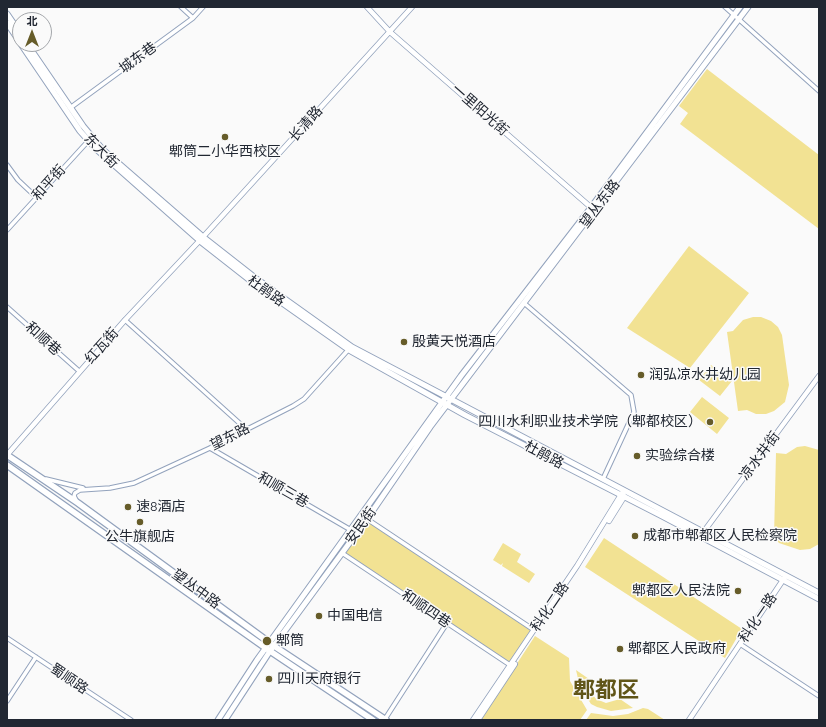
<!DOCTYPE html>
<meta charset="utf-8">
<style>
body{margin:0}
#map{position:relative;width:826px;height:727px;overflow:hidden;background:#fafafa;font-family:Quicksand,"Noto Sans SC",sans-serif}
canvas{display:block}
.frame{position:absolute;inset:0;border:8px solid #212732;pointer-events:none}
.north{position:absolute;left:12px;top:12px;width:40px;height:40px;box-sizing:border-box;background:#fafafa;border:1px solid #a3a6aa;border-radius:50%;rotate:0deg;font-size:11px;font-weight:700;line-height:16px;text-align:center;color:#212732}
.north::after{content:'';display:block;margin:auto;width:14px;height:18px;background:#665c29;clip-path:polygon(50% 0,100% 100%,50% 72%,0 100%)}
</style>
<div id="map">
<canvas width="826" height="727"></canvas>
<div class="frame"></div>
<div class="north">北</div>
</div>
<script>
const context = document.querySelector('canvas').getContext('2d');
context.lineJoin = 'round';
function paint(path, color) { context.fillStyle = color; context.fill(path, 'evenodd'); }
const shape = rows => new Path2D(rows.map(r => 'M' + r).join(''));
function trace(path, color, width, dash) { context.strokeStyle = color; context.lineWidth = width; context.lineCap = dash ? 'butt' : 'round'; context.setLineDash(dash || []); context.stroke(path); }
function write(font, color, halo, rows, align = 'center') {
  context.font = font + ' Quicksand,"Noto Sans SC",sans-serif'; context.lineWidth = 3; context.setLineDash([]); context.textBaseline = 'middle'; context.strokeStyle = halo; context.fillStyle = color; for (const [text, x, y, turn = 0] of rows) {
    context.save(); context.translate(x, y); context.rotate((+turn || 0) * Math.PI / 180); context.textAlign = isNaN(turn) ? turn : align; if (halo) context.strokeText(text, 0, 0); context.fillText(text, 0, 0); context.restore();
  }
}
paint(shape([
 [707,69,819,155,819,229,680,124,688,113,679,106],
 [689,246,749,293,690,368,627,328],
 [753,317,761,317,771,321,778,327,782,335,789,385,785,402,774,411,766,414,756,414,747,410,738,411,727,332,733,331,743,320],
 [711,365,732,381,720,396,699,380],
 [702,397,729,418,717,434,690,412],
 [805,446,819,450,819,544,810,549,800,550,779,543,774,537,776,453,786,454,797,447],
 [367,521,532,631,510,663,345,553],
 [604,538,742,629,725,658,585,567],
 [503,543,521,554,517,562,535,574,529,583,502,566,503,563,501,565,493,560],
 [535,636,569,658,570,681,587,710,580,720,480,720],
 [576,670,589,679,590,691,596,699,606,703,620,699,633,708,611,711,597,707,591,704,580,687],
 [643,708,648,709,665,720,586,720,591,713,613,716,628,714]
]), '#f2e293');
const minor = shape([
 [181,7,193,18],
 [725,7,819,91],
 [70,108,193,18,203,7],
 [7,165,18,180,36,197],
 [7,230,90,139],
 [524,303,631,395,634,412,603,479],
 [7,307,79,371],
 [125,320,246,429],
 [210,448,356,533],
 [46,479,83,488],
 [76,500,74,496,75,493,80,490,110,488,134,483,210,448,293,406,304,399,349,349],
 [367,519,534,630],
 [342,553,510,665],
 [7,638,131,720],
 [740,644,819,696],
 [7,701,36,657],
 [385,719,447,623]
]);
const tertiary = shape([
 [367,7,390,32,594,210],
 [7,455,125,320,203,237,412,7],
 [609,521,624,497,623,493],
 [702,534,819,376],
 [473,720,577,566,622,493],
 [478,720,515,664],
 [689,720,785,577]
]);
const secondary = shape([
 [7,14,20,33],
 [7,23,20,42],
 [21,44,80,131,96,149,200,241,251,281,349,350,465,415,662,516,819,599],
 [27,44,83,126,103,150,203,237,254,277,352,347,819,593],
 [218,720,257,660,461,376,590,209,740,7],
 [225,720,270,651,367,519,430,427,748,7]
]);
const primary = shape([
 [7,455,78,503,274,646,386,720],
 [7,465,270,651,373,720]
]);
trace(minor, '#92a2bc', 5.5);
trace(tertiary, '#92a2bc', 6);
trace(secondary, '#92a2bc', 7);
trace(primary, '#92a2bc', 8);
trace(minor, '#fff', 3.5);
trace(tertiary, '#fff', 4.5);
trace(secondary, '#fff', 5);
trace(primary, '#fff', 5.5);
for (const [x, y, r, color] of [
 [225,137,4,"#665c29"],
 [404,342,4,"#665c29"],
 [641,375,4,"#665c29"],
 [710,422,4,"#665c29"],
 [637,456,4,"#665c29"],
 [128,507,4,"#665c29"],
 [140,522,4,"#665c29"],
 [635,536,4,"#665c29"],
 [738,591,4,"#665c29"],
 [319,616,4,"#665c29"],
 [267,641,5,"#665c29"],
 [620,649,4,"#665c29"],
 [269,679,4,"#665c29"]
]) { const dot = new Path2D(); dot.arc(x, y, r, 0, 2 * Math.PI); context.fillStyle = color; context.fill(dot); trace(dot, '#fafafa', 1.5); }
write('14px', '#212732', '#fafafa', [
 ["城东巷",138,58,-36],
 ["一里阳光街",480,110,41],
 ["长清路",306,124,-48],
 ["东大街",101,151,45],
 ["和平街",49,183,-48],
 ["望丛东路",600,204,-53],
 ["杜鹃路",266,291,35],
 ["和顺巷",43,339,42],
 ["红瓦街",102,346,-48],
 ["望东路",230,437,-27],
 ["杜鹃路",544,455,28],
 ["凉水井街",760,456,-53],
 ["和顺三巷",283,490,30],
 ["安民街",361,526,-55],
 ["望丛中路",196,589,36],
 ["科化二路",550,607,-56],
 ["和顺四巷",426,609,34],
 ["科化一路",758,618,-56],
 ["蜀顺路",69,679,34]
]);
write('14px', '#212732', '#fafafa', [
 ["郫筒二小华西校区",225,152,"center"],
 ["殷黄天悦酒店",412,342],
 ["润弘凉水井幼儿园",649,375],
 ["四川水利职业技术学院（郫都校区）",702,422,"right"],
 ["实验综合楼",645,456],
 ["速8酒店",136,507],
 ["成都市郫都区人民检察院",643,536],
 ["公牛旗舰店",140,537,"center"],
 ["郫都区人民法院",730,591,"right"],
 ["中国电信",327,616],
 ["郫筒",276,641],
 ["郫都区人民政府",628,649],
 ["四川天府银行",277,679]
], 'left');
write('bold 22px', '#605518', '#fafafa', [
 ["郫都区",606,690]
]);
</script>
